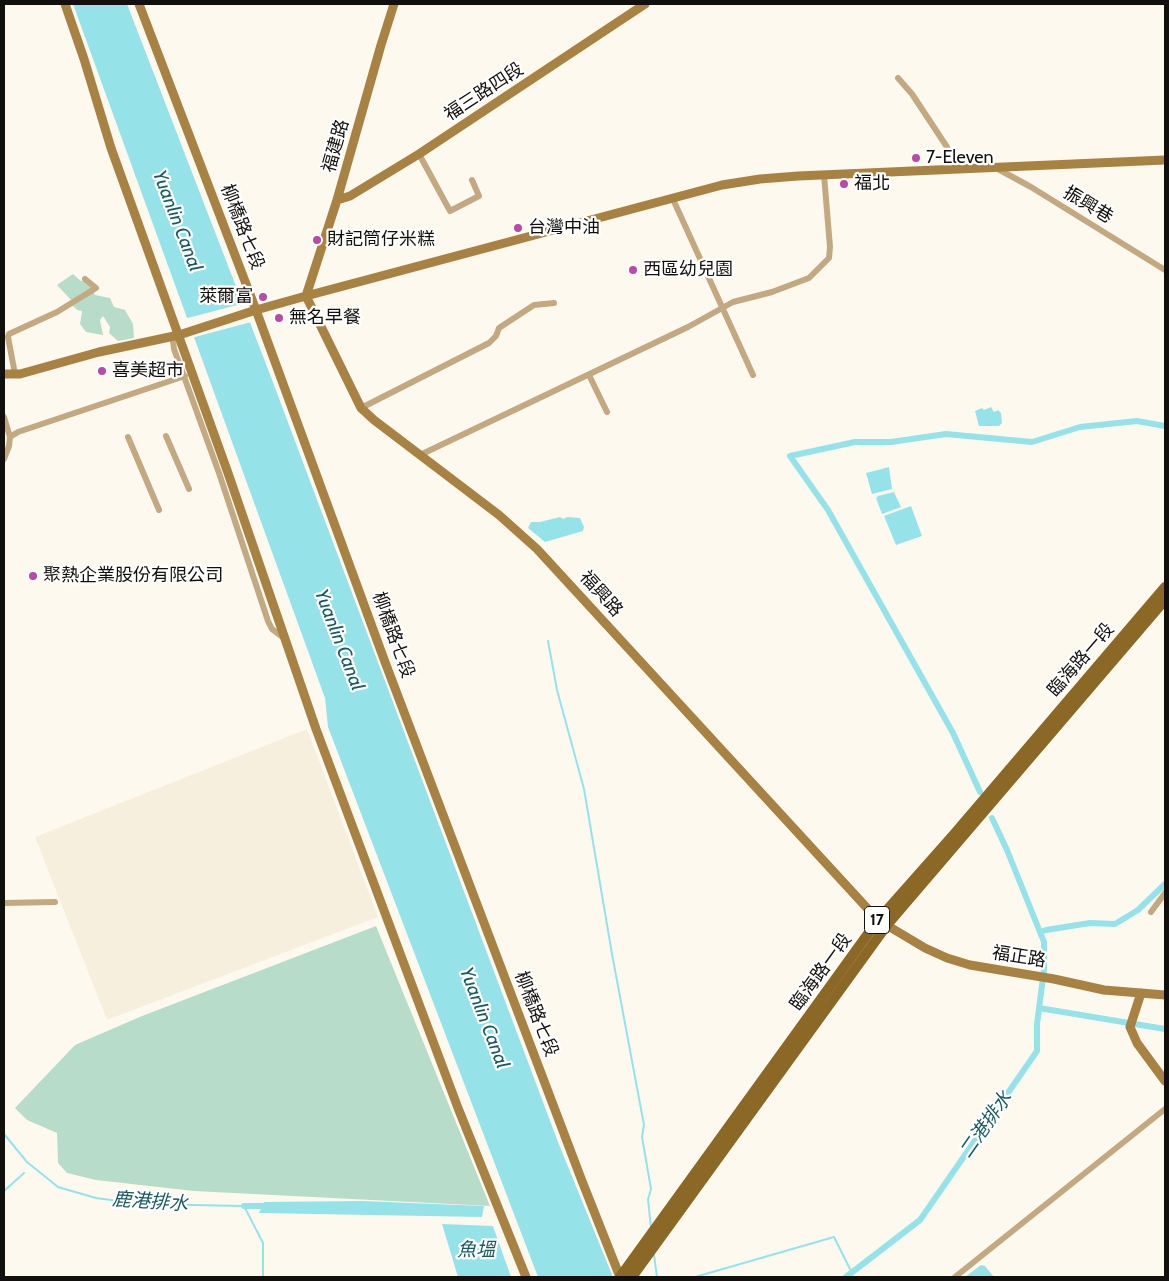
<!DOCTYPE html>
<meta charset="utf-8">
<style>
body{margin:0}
#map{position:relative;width:1169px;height:1281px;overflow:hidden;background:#fef9ef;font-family:Cabin,sans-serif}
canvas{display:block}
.frame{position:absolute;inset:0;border:5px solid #12100d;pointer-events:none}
</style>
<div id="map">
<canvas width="1169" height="1281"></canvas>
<div class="frame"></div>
</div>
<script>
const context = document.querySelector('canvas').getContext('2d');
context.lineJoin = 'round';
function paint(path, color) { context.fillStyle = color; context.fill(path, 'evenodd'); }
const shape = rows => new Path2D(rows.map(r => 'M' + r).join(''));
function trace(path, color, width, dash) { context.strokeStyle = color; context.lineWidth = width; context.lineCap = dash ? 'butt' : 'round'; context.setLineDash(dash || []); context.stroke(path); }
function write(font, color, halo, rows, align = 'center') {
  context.font = font + ' Cabin,"Noto Sans TC",sans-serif'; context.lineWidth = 4.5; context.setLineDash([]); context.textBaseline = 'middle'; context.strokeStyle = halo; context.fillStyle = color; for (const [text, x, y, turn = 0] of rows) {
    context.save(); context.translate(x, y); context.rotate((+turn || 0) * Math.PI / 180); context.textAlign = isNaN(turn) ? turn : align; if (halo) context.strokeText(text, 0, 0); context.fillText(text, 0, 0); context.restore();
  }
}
paint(shape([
 [307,729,378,917,107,1020,35,837]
]), '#f7efdd');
paint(shape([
 [73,274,81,281,89,280,95,295,110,298,114,307,125,310,133,324,134,338,118,341,109,333,110,327,103,316,100,320,103,335,86,332,80,324,82,311,77,310,69,302,71,300,57,285],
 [376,926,490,1206,194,1191,96,1180,67,1173,58,1163,57,1133,27,1120,15,1108,75,1045,142,1016]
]), '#b7dcc9');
paint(shape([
 [73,4,127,4,271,377,558,1142,613,1277,538,1277,328,727,325,698],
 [991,407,994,412,998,410,1001,413,1002,423,999,426,979,426,975,411,982,408,984,410],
 [889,467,892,489,872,494,866,473],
 [894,492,901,507,882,514,876,498,878,496],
 [911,506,922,536,896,545,884,516],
 [560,517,563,519,567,517,580,518,584,527,583,531,545,542,528,528,531,522,540,522],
 [363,1201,484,1206,482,1217,259,1213,264,1202],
 [442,1224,493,1226,511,1277,458,1277],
 [981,1265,985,1266,994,1277,965,1277]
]), '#95e3e9');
paint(shape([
 [245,303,251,322,191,338,184,319]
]), '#fef9ef');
trace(shape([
 [548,641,557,690,584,789,612,954,644,1125,642,1137,651,1189,648,1199,651,1228],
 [4,1134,27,1162,58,1187,96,1198,141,1204,244,1206,263,1243,263,1277],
 [4,1191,24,1173],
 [654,1255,657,1277],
 [695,1277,834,1237,852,1273]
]), '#95e3e9', 2);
trace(shape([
 [980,792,953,733,828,510,790,456,855,442,891,442,946,434,1032,442,1080,427,1137,421,1165,426],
 [1040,932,1046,930,1090,923,1115,924,1138,910,1165,884],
 [1039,1008,1165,1029],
 [244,1206,270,1206],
 [846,1277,920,1220,1037,1051,1037,1024,1044,970,1044,942,1007,850,992,818]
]), '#95e3e9', 6);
trace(shape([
 [898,78,912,94,947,147,954,170],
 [419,154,450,211,479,196,472,180],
 [996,168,1031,187,1165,270],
 [672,197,753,375],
 [179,335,173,341,174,349,219,473,268,621,272,629,284,638],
 [15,374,8,337,9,334,57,312,96,288,85,279],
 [589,375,607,412],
 [361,408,489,343,496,336,499,328,534,305,554,303],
 [4,417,10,437,9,446,4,459],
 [166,436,189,489],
 [10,437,18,432,185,376],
 [128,437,159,510],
 [420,455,688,327,733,302,772,292,809,278,829,258,830,247,824,175],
 [4,903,55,902],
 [1151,912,1165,893],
 [955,1277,1165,1109]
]), '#c3a982', 6);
trace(shape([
 [65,4,84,59,111,148,228,473,316,729,458,1108,526,1277],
 [139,4,256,310,385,662,582,1181,620,1277],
 [394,4,381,45,337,200,306,296,361,408,374,420,499,515,537,549,878,920,925,948,947,958,970,965,1054,979,1104,990,1165,995],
 [337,200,350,196,419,154,645,4],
 [4,374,20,374,99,352,179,335,256,310,306,296,722,185,760,179,798,176,1165,160],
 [1141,993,1130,1027,1137,1043,1165,1081]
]), '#a78243', 9);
trace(shape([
 [620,1277,878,920,955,833,1165,587],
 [632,1277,887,925,1165,600]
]), '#8c6827', 10);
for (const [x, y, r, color] of [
 [916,158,5,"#ba4aa6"],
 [844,184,5,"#ba4aa6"],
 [518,228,5,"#ba4aa6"],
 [317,240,5,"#ba4aa6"],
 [633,270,5,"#ba4aa6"],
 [263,297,5,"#ba4aa6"],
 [279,318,5,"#ba4aa6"],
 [102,371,5,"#ba4aa6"],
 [33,576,5,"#ba4aa6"]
]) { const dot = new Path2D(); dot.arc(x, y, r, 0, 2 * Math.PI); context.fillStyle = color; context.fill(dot); trace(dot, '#fff', 2); }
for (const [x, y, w] of [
 [877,920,25]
]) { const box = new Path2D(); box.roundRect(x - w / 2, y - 13.5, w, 27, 4); context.fillStyle = '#fff'; context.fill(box); trace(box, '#12100d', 1); }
write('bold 16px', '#12100d', null, [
 ["17",877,920]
]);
write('18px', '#12100d', '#fff', [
 ["福三路四段",484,92,-33],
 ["福建路",336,146,-74],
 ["振興巷",1088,205,31],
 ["柳橋路七段",242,227,69],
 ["福興路",601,594,48],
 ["柳橋路七段",393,635,70],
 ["臨海路一段",1081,660,-49],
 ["福正路",1019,957,9],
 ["臨海路一段",821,972,-54],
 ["柳橋路七段",536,1014,69]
]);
write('18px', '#12100d', '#fff', [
 ["7-Eleven",926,158],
 ["福北",854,184],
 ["台灣中油",528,228],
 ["財記筒仔米糕",327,240],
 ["西區幼兒園",643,270],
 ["萊爾富",253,297,"right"],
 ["無名早餐",289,318],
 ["喜美超市",112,371],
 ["聚熱企業股份有限公司",43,576]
], 'left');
write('italic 19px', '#195a5f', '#fff', [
 ["Yuanlin Canal",177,221,69],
 ["Yuanlin Canal",339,640,69],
 ["Yuanlin Canal",484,1018,69],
 ["二港排水",986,1125,-55],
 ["鹿港排水",150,1202,4],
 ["魚塭",476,1250]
]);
</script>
